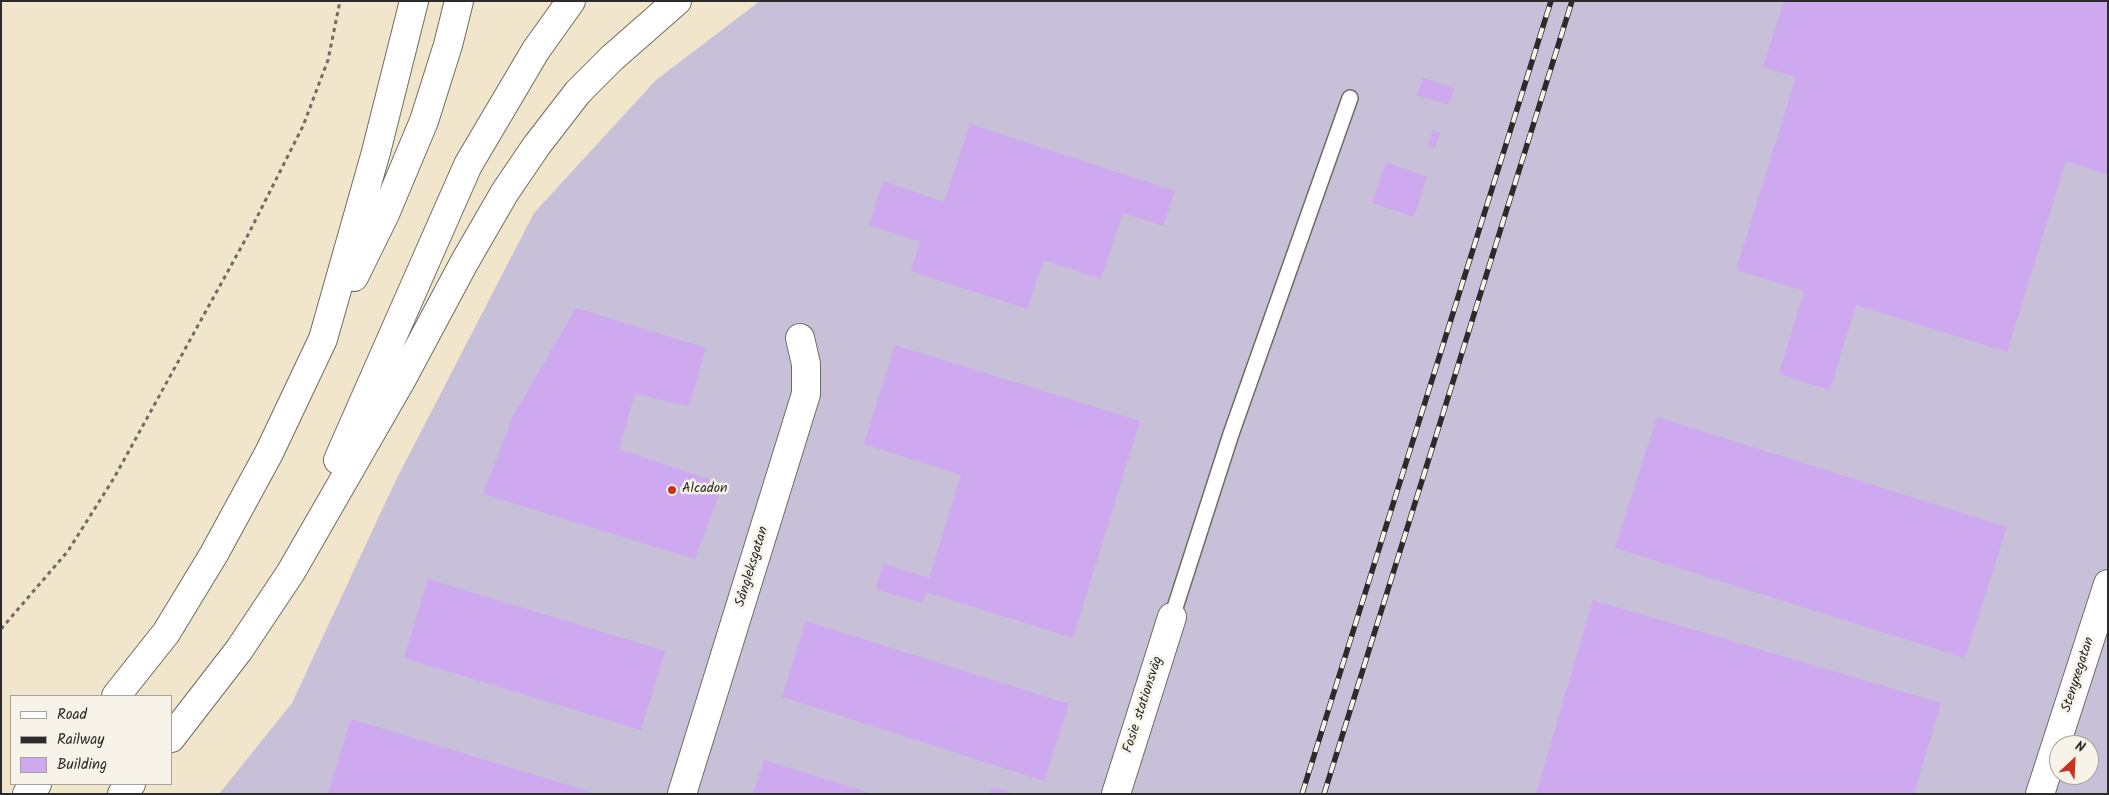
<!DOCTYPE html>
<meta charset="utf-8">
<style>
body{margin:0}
#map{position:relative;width:2109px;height:795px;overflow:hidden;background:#f1e5cb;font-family:Kalam,sans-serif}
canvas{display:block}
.frame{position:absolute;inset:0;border:2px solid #2b2b2b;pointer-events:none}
.legend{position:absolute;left:10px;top:695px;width:162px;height:90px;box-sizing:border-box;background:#f7f3e8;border:1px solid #a5a39c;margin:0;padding:6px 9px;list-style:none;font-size:15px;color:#2b2b2b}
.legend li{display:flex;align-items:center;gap:10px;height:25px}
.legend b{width:25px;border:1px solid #a5a39c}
.north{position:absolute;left:2049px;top:735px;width:50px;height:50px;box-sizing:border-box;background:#f7f3e8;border:1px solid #a5a39c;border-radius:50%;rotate:25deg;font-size:14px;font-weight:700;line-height:20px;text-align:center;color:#2b2b2b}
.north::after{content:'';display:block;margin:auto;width:18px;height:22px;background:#c8321e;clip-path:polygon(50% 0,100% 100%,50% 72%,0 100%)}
</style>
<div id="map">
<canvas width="2109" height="795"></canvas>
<div class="frame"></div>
<ul class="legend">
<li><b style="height:6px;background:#fff"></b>Road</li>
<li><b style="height:6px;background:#2b2b2b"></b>Railway</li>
<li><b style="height:14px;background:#cea9f0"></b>Building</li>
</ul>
<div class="north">N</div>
</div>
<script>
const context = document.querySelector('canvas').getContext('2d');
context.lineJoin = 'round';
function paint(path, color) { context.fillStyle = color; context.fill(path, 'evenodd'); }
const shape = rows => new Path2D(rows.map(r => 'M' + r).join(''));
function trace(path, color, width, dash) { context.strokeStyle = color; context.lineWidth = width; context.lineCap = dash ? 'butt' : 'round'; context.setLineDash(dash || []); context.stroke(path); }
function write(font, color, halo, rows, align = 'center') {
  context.font = font + ' Kalam,sans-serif'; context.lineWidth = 5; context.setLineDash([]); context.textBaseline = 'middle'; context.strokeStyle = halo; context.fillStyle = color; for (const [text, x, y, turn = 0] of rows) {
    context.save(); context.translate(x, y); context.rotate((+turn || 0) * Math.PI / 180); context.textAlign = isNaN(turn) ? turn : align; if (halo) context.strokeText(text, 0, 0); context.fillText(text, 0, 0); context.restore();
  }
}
paint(shape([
 [760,1,2108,1,2108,794,219,794,292,703,395,482,534,213,656,80],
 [2059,745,2089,745,2089,775,2059,775]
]), '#c8bfd8');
paint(shape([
 [1784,1,2108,1,2108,175,2066,161,2007,352,1856,305,1830,390,1779,374,1804,291,1736,270,1796,77,1763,67],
 [1423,78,1454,88,1449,105,1417,95],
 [970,124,1175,191,1163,226,1123,213,1101,279,1044,260,1027,309,911,271,920,242,869,225,883,181,944,202],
 [1433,130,1440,133,1435,148,1428,145],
 [1386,162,1427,177,1414,217,1372,203],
 [576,308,706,348,689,406,635,394,619,449,723,484,695,559,483,494,513,416],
 [895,345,1140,421,1073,638,926,592,922,603,876,589,883,564,929,578,961,475,864,444],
 [1657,417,2007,527,1965,658,1615,548],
 [428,579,665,651,641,730,404,658],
 [1593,600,1941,703,1914,794,1536,794],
 [806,621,1069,704,1044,781,782,697],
 [351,719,594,793,594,794,328,794],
 [764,760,870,793,870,794,753,794],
 [992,787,1012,793,1011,794,990,794]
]), '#cea9f0');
const lane = shape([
 [1172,617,1231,434,1350,98]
]);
const street = shape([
 [682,794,806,394,806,364,800,338],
 [1116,794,1172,617],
 [2040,794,2108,584]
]);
const highway = shape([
 [354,277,385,214,424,121,448,45,459,1],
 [338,460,468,165,536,50,571,1],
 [116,696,166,633,214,554,269,453,323,339,376,152,414,1],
 [171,738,239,650,291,572,403,377,464,263,505,192,537,145,578,92,612,58,677,1],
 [27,794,37,784],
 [122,794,131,784]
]);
trace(lane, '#706c63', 18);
trace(street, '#706c63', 30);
trace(highway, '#706c63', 30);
trace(shape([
 [1,629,68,551,114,478,249,233,303,126,328,60,340,1]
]), '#706c63', 3, [4, 4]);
trace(lane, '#fff', 15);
trace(street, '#fff', 28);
trace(highway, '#fff', 28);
const rail = shape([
 [1302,794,1551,1],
 [1324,794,1572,1]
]);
trace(rail, '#2b2b2b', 5.5);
trace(rail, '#f7f3e8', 4, [11]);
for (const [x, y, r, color] of [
 [672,490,5,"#c8321e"]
]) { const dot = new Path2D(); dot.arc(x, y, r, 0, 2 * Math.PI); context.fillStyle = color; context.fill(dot); trace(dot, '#f7f3e8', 2); }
write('14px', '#2b2b2b', '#f7f3e8', [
 ["Alcadon",682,490]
], 'left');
write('14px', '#2b2b2b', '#f7f3e8', [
 ["Sångleksgatan",753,567,-73],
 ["Stenyxegatan",2079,675,-72],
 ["Fosie stationsväg",1144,705,-72]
]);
</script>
